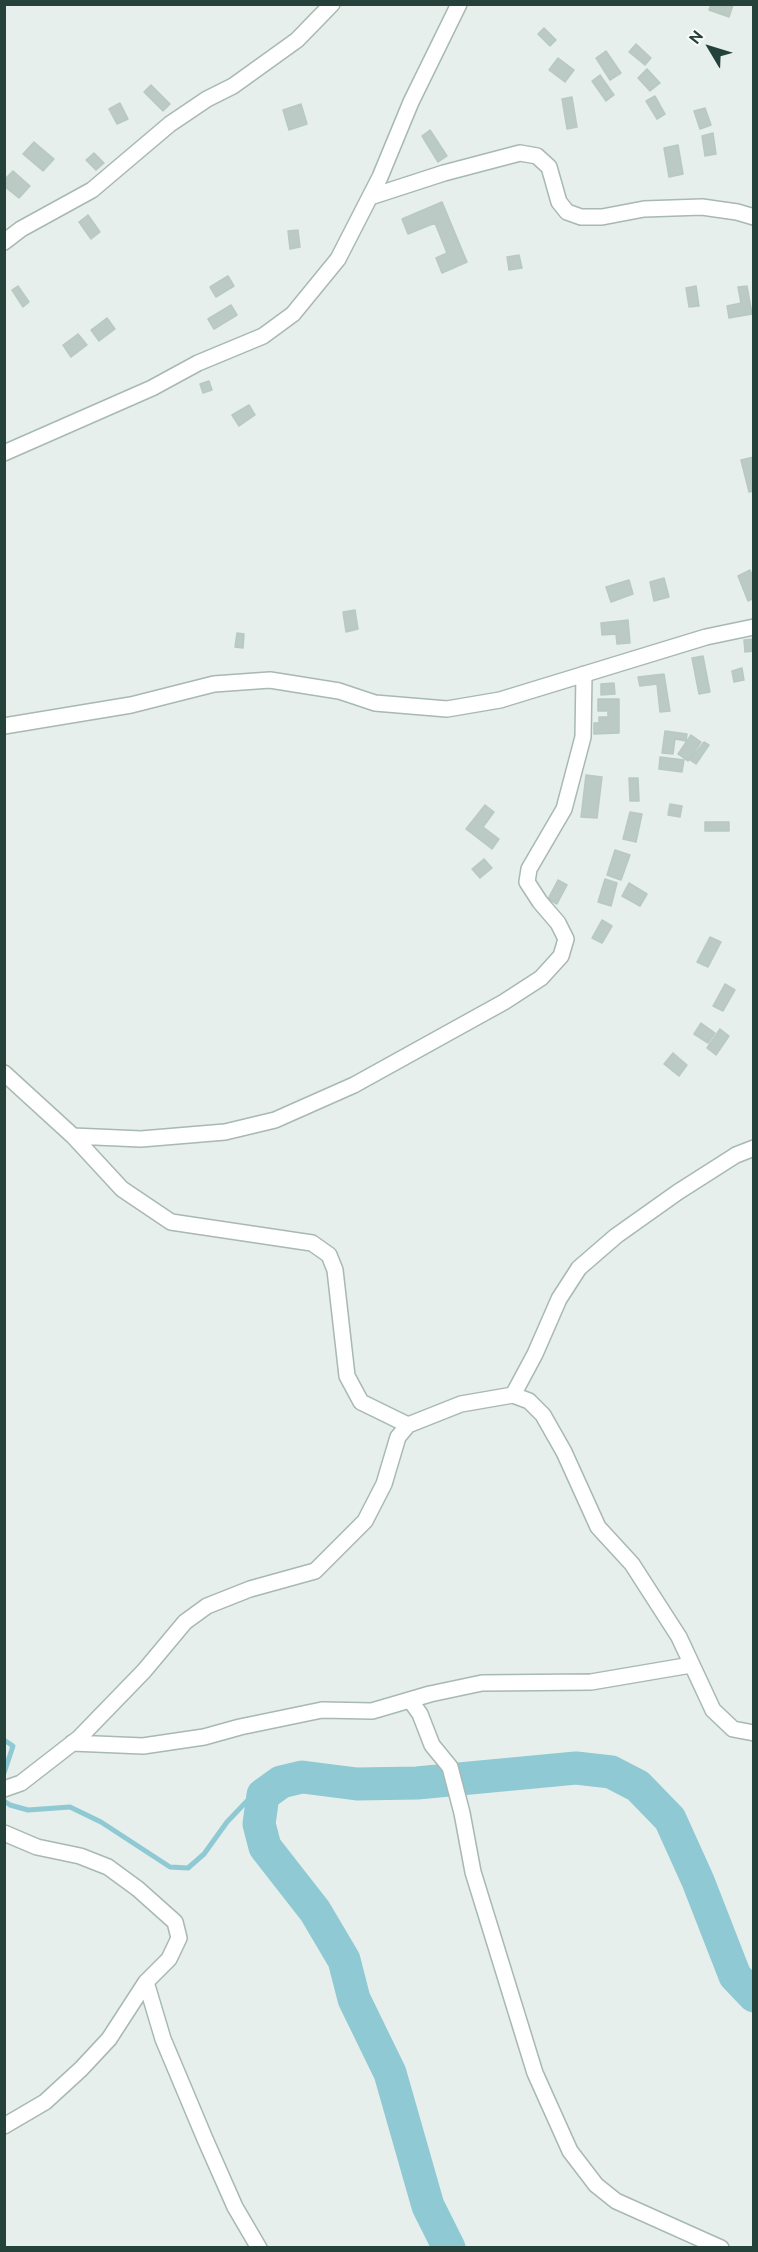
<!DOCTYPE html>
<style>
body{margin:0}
#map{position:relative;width:758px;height:2252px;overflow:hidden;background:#e6efeb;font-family:Ubuntu,sans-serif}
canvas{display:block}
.frame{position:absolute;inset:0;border:6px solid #24423a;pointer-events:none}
.north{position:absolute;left:680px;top:18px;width:60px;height:60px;-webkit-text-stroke:4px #f7fbf9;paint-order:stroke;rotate:308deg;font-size:16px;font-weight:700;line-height:24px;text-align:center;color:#24423a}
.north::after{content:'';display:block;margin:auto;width:21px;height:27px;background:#24423a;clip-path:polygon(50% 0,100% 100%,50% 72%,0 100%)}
</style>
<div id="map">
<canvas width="758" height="2252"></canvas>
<div class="frame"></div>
<div class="north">N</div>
</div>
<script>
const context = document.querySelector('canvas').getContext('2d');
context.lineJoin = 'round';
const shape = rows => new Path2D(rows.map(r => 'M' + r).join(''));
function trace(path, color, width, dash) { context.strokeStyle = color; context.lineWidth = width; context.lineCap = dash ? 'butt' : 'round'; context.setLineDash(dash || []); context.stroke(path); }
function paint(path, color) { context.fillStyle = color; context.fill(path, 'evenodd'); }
trace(shape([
 [4,1740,13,1746,4,1773],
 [4,1801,10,1805,28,1810,70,1807,101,1822,170,1867,188,1868,204,1854,227,1822,247,1801,263,1795]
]), '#8ec9d4', 5);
trace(shape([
 [449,2248,428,2206,390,2073,354,1999,344,1960,315,1911,265,1847,259,1824,263,1795,281,1782,302,1777,357,1784,417,1783,576,1768,611,1772,638,1786,670,1819,698,1881,735,1976,754,1996]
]), '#8ec9d4', 33);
const building = shape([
 [711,4,733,5,729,17,709,10,711,4],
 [544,28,556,40,550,46,538,34,544,28],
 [636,44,651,58,645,65,629,52,636,44],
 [606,51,621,73,610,80,596,58,606,51],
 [558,58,574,70,565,82,549,70,558,58],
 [647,69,660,83,650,91,638,78,647,69],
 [600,75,614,95,606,101,592,81,600,75],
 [151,85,170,104,163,111,144,92,151,85],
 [655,96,665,114,657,119,646,101,655,96],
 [572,97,577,127,567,129,562,99,572,97],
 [120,103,128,119,117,124,109,109,120,103],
 [301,104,307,124,289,130,283,110,301,104],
 [705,108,711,125,700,129,694,111,705,108],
 [430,130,447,156,438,162,422,136,430,130],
 [713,133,716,154,705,156,702,136,713,133],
 [34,142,54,159,43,171,23,154,34,142],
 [678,145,683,174,669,177,664,148,678,145],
 [94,153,104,163,96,170,86,160,94,153],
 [13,171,30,186,19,198,4,186,4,180,13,171],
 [442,202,467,262,442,273,436,258,447,253,435,223,408,234,402,219,442,202],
 [88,215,100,232,91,239,79,222,88,215],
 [298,230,300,247,290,249,288,231,298,230],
 [519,255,522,268,509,270,507,257,519,255],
 [228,276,234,286,216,297,210,287,228,276],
 [18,286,29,302,23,307,12,290,18,286],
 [696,286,699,306,689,307,686,288,696,286],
 [747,286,752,314,729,318,727,306,741,303,738,287,747,286],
 [231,305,237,315,214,329,208,319,231,305],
 [107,318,115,329,99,341,91,330,107,318],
 [78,334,87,345,71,357,63,345,78,334],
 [209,381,212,390,203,393,200,384,209,381],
 [249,405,255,415,239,426,232,415,249,405],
 [754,457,754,491,749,492,741,460,754,457],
 [750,570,754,579,754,598,748,601,738,576,750,570],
 [664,578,669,597,654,601,650,582,664,578],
 [629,580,633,594,611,602,606,587,629,580],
 [355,610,358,629,346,632,343,612,355,610],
 [628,620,630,643,617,644,616,634,602,635,601,623,628,620],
 [237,633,244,634,243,648,235,647,237,633],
 [754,639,754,651,745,652,744,640,754,639],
 [703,656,710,692,699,694,692,658,703,656],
 [742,668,744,680,734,682,732,671,742,668],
 [664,674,670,711,660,712,657,684,640,686,638,677,664,674],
 [614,683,615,694,601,695,601,684,614,683],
 [598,699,619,699,619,733,594,734,594,723,599,723,599,717,608,717,608,711,598,711,598,699],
 [665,731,687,734,686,741,675,739,673,754,662,753,665,731],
 [691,735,701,742,688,761,678,754,691,735],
 [704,742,709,745,696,764,690,760,704,742],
 [660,757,684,760,682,772,659,769,660,757],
 [586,775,602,777,597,818,581,817,586,775],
 [629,778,638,778,639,801,630,801,629,778],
 [670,804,682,806,680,817,668,815,670,804],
 [485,805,494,812,483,827,499,839,492,849,466,829,485,805],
 [630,812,642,814,636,842,623,839,630,812],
 [705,822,729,822,729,831,705,831,705,822],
 [615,850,630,855,621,880,607,875,615,850],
 [484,859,492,868,480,878,472,869,484,859],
 [605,879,617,883,611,906,598,902,605,879],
 [558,880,567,885,557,904,548,899,558,880],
 [629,883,647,894,640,906,622,896,629,883],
 [602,920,612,926,602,943,592,938,602,920],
 [710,937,721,942,708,967,697,962,710,937],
 [725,984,735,990,723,1011,713,1006,725,984],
 [701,1023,715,1033,708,1043,694,1034,701,1023],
 [720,1029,729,1036,716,1055,707,1048,720,1029],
 [673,1053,687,1065,679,1076,664,1064,673,1053]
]);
paint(building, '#bbcac4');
trace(building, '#b8c9c2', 1.5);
const street = shape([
 [370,197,444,173,520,153,537,156,549,167,559,202,567,212,581,217,602,217,644,209,702,207,737,212,754,217],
 [4,242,21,229,92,190,170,124,207,99,233,86,297,40,332,4],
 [4,453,152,388,198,363,263,336,293,314,338,259,380,177,411,102,459,4],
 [4,726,131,705,214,684,270,680,339,691,375,703,447,709,500,700,706,637,754,627],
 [4,1073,73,1136,122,1189,171,1222,312,1243,329,1255,335,1270,347,1376,361,1402,408,1425,461,1404,513,1395,529,1401,543,1415,564,1452,598,1527,632,1564,679,1637,713,1710,733,1729,754,1733],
 [73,1136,141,1139,225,1132,275,1120,354,1085,504,1002,541,978,561,956,566,939,558,923,540,902,527,882,529,869,564,809,583,737,584,674],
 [513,1395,535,1354,559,1299,579,1268,616,1236,678,1192,736,1155,754,1148],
 [410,1700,420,1714,432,1745,450,1767,462,1813,473,1872,535,2073,570,2151,596,2185,616,2201,721,2248],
 [72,1743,143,1746,204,1737,240,1727,322,1710,372,1711,430,1694,482,1683,591,1682,691,1665],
 [4,1789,21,1783,79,1738,144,1671,185,1622,207,1606,250,1589,315,1571,365,1521,384,1484,398,1437,408,1425],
 [4,1833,37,1847,80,1856,108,1867,138,1889,175,1922,179,1938,169,1959,146,1982,109,2039,81,2069,45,2102,4,2126],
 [146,1982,163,2039,205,2139,235,2207,259,2248]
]);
trace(street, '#a8b8b2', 18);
trace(street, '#fff', 15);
</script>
